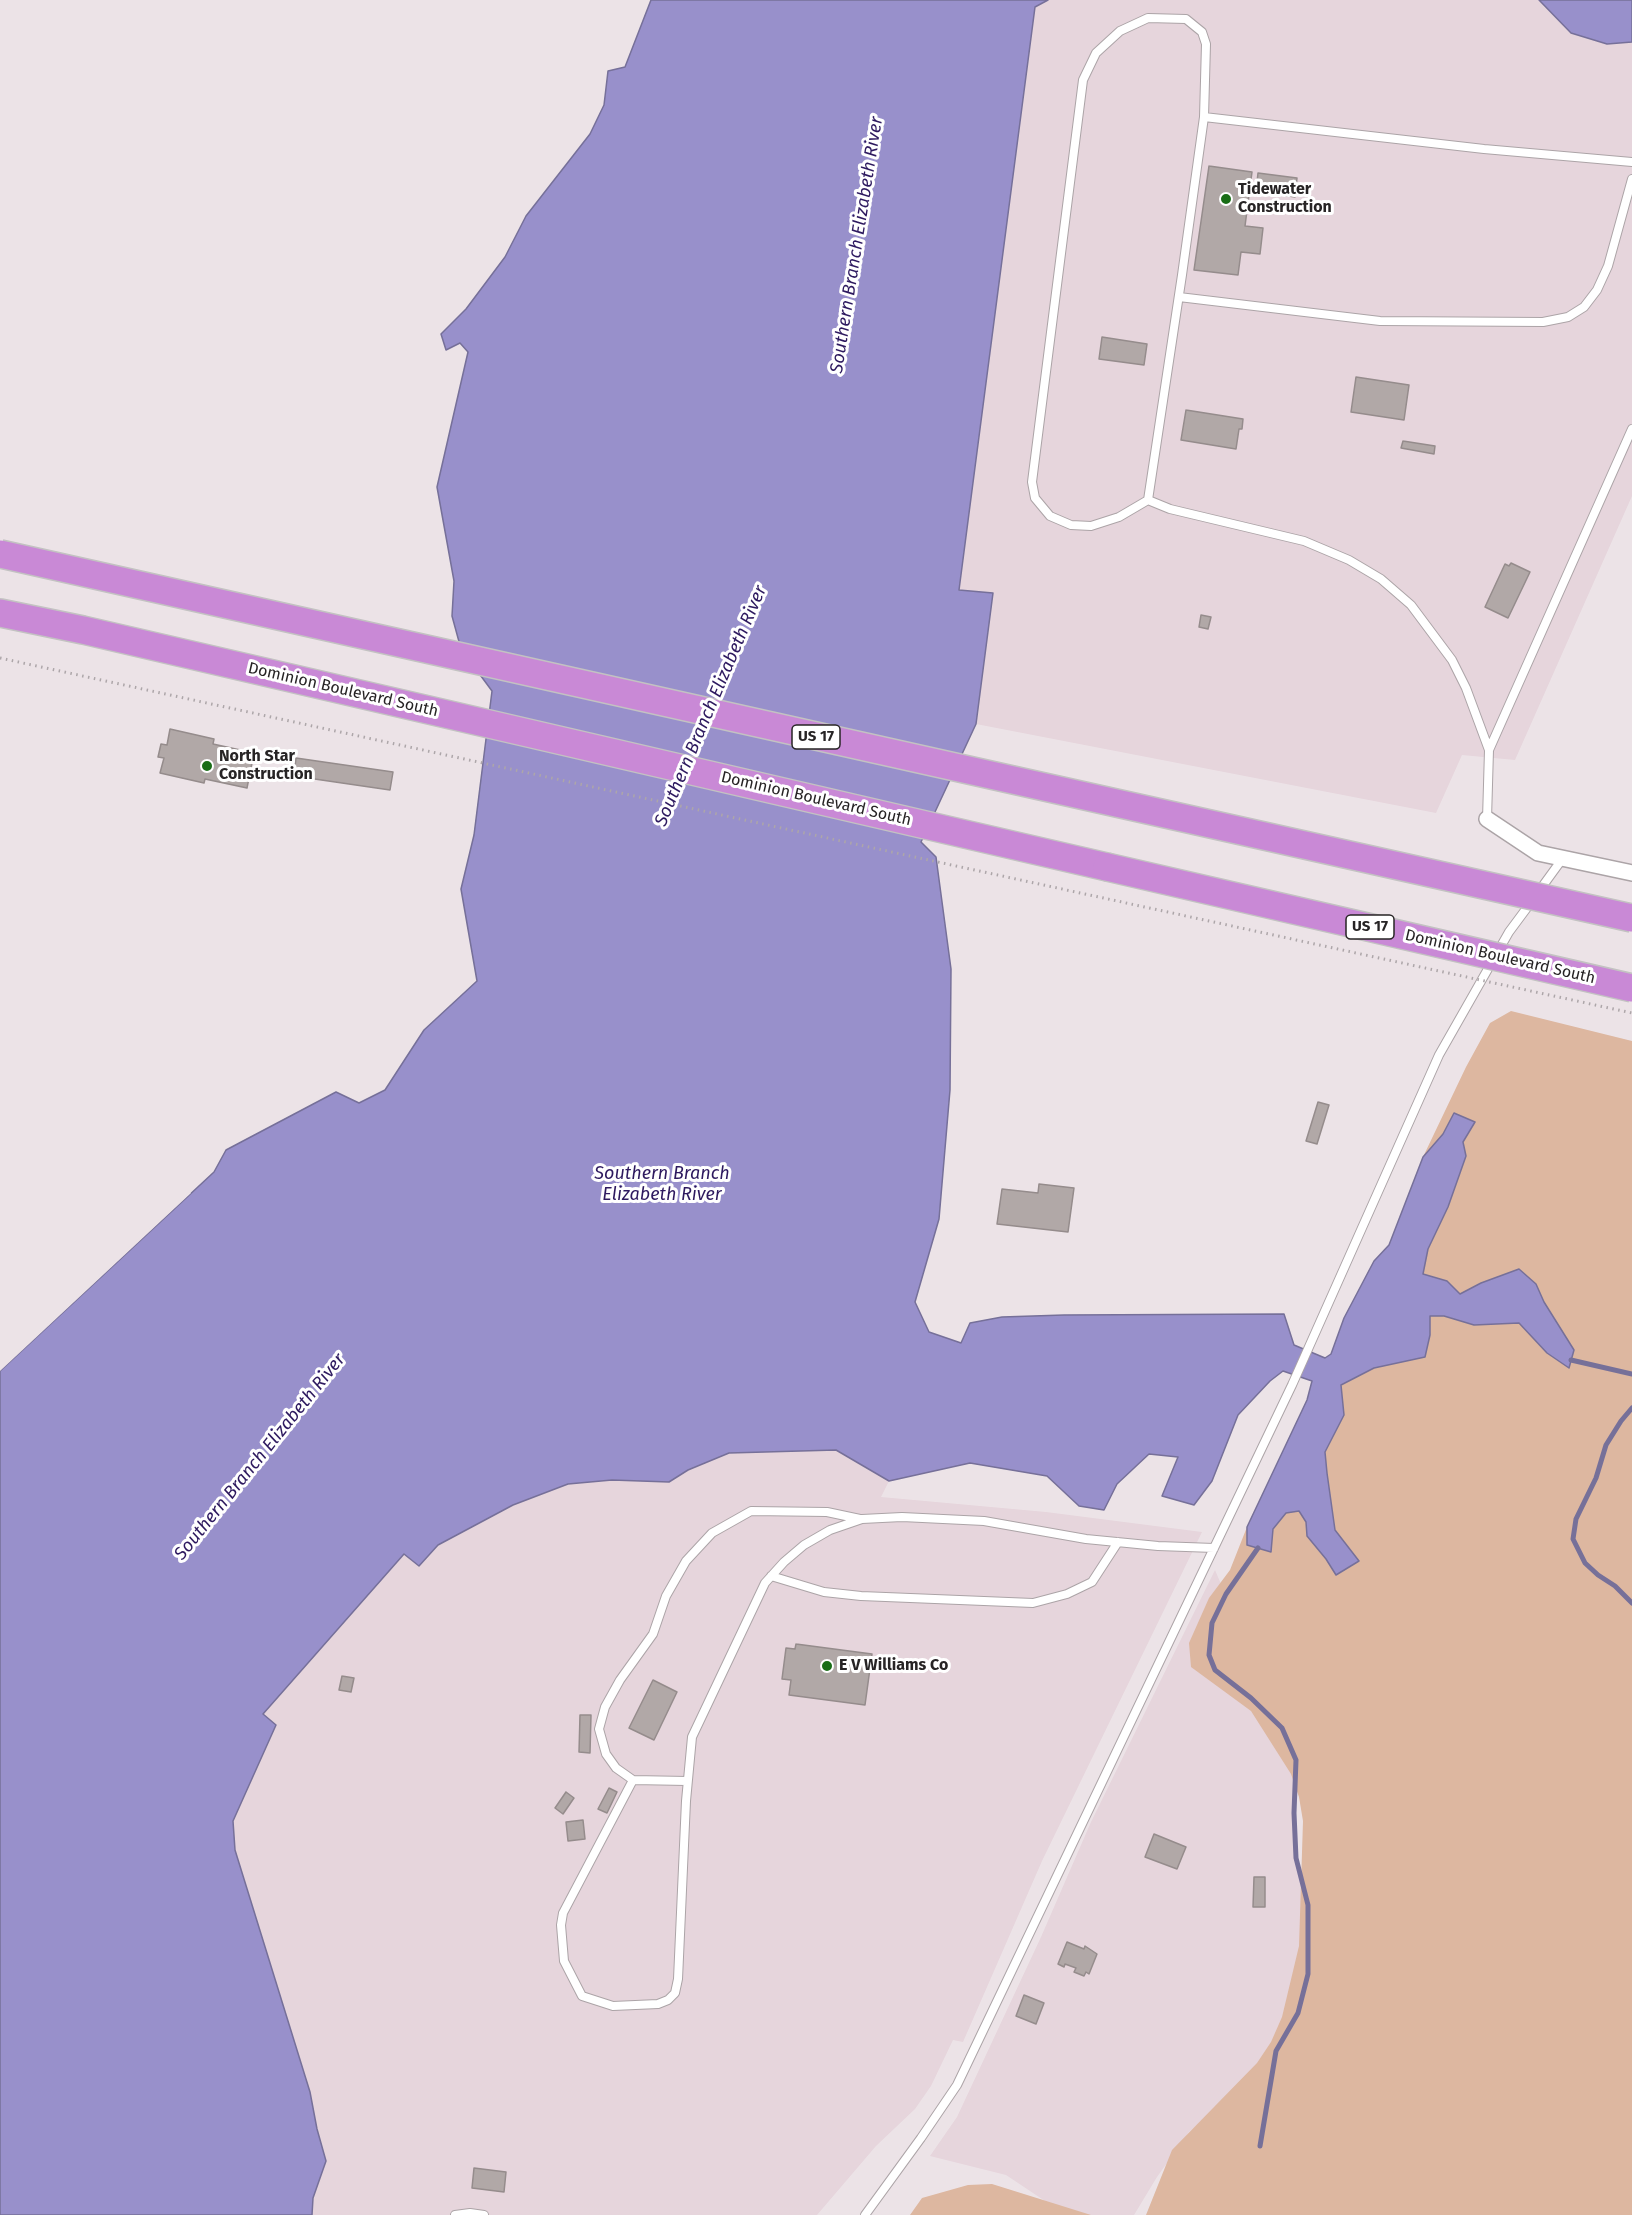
<!DOCTYPE html>
<style>
body{margin:0}
canvas{display:block;background:#ece3e7}
</style>
<canvas width="1632" height="2215"></canvas>
<script>
const context = document.querySelector('canvas').getContext('2d');
context.lineJoin = 'round';
function paint(path, color) { context.fillStyle = color; context.fill(path, 'evenodd'); }
const shape = rows => new Path2D(rows.map(r => 'M' + r).join(''));
function trace(path, color, width, dash) { context.strokeStyle = color; context.lineWidth = width; context.lineCap = dash ? 'butt' : 'round'; context.setLineDash(dash || []); context.stroke(path); }
function write(font, color, halo, rows, align = 'center') {
  context.font = font + ' "Fira Sans",sans-serif'; context.lineWidth = 6; context.setLineDash([]); context.textBaseline = 'middle'; context.strokeStyle = halo; context.fillStyle = color; for (const [text, x, y, turn = 0] of rows) {
    context.save(); context.translate(x, y); context.rotate((+turn || 0) * Math.PI / 180); context.textAlign = isNaN(turn) ? turn : align; if (halo) context.strokeText(text, 0, 0); context.fillText(text, 0, 0); context.restore();
  }
}
paint(shape([
 [1048,0,1539,0,1607,44,1632,42,1632,496,1515,760,1462,755,1436,813,976,724,993,594,959,591,1035,6],
 [836,1450,889,1481,881,1497,1046,1512,1202,1532,1042,1861,963,2042,953,2040,931,2086,915,2109,876,2146,817,2215,312,2215,313,2198,326,2161,317,2129,310,2092,235,1850,233,1821,276,1725,263,1714,405,1553,419,1566,438,1545,513,1505,568,1484,612,1480,669,1482,688,1470,729,1453],
 [1215,1570,1296,1760,1294,1813,1296,1858,1308,1905,1298,2013,1239,2088,1189,2132,1157,2177,1134,2215,1066,2215,1006,2175,930,2156,957,2117,1041,1937,1091,1822]
]), '#e6d5dc');
paint(shape([
 [1511,1011,1632,1041,1632,2215,1146,2215,1172,2150,1257,2063,1271,2042,1282,2017,1299,1946,1303,1821,1299,1797,1291,1774,1251,1711,1191,1667,1189,1643,1209,1598,1230,1570,1247,1527,1247,1545,1273,1529,1286,1513,1299,1511,1306,1522,1307,1536,1326,1559,1336,1575,1359,1561,1335,1530,1327,1473,1325,1452,1344,1415,1341,1385,1374,1368,1424,1357,1430,1335,1430,1316,1444,1316,1474,1325,1519,1323,1547,1353,1569,1367,1574,1350,1544,1302,1536,1284,1481,1283,1460,1294,1447,1281,1423,1274,1428,1249,1448,1207,1454,1113,1443,1134,1423,1157,1466,1067,1490,1023],
 [992,2184,1091,2215,910,2215,922,2198,968,2185]
]), '#ddb7a0');
const water = shape([
 [651,0,1048,0,1035,7,959,590,993,593,976,724,921,842,936,857,951,969,950,1090,939,1219,915,1302,929,1332,961,1343,970,1323,1002,1317,1064,1315,1284,1314,1294,1345,1325,1358,1331,1354,1344,1318,1374,1261,1389,1245,1423,1157,1443,1134,1454,1113,1475,1122,1463,1142,1466,1156,1448,1207,1428,1249,1423,1274,1447,1281,1460,1294,1481,1283,1519,1269,1536,1284,1544,1302,1574,1350,1569,1368,1547,1353,1519,1323,1474,1325,1444,1316,1430,1316,1430,1335,1425,1357,1374,1368,1341,1385,1344,1415,1325,1452,1327,1473,1335,1530,1359,1561,1336,1575,1326,1559,1307,1536,1306,1522,1299,1511,1286,1513,1273,1529,1271,1552,1247,1545,1247,1527,1307,1400,1312,1381,1283,1371,1270,1381,1238,1415,1212,1481,1194,1505,1162,1496,1178,1457,1149,1454,1117,1484,1104,1510,1079,1506,1047,1476,970,1463,889,1481,836,1450,729,1453,688,1470,669,1482,612,1480,568,1484,513,1505,438,1545,419,1566,404,1554,263,1714,276,1725,233,1821,235,1850,310,2092,317,2129,326,2161,313,2198,312,2215,0,2215,0,1371,214,1172,226,1150,336,1092,359,1103,385,1090,424,1030,477,981,461,889,474,835,492,691,461,649,452,616,454,581,437,487,468,352,460,343,446,350,441,334,466,309,505,257,526,216,590,134,604,105,608,71,625,67,651,0],
 [1539,0,1632,0,1632,42,1607,44,1571,33,1539,0]
]);
paint(water, '#9890cb');
trace(water, '#767099', 1.5);
paint(shape([
 [189,1191,191,1193,0,1371,0,1367]
]), '#ece3e7');
trace(shape([
 [1571,1360,1632,1374],
 [1632,1408,1621,1421,1606,1445,1596,1478,1576,1519,1573,1539,1585,1563,1598,1575,1615,1586,1632,1603],
 [1258,1548,1226,1594,1212,1623,1209,1655,1215,1670,1251,1698,1282,1728,1296,1760,1294,1813,1296,1858,1308,1905,1308,1974,1298,2013,1276,2051,1260,2146]
]), '#767099', 5);
const building = shape([
 [1209,166,1252,172,1245,226,1263,228,1260,254,1241,252,1238,275,1194,270,1209,166],
 [1258,173,1297,178,1295,197,1256,191,1258,173],
 [1102,337,1147,344,1144,365,1099,359,1102,337],
 [1356,377,1409,385,1404,420,1351,412,1356,377],
 [1186,410,1243,419,1242,429,1239,429,1236,449,1181,440,1186,410],
 [1403,441,1435,446,1434,454,1401,448,1403,441],
 [1511,563,1530,572,1508,618,1485,607,1505,564,1509,566,1511,563],
 [1201,615,1211,617,1208,629,1199,627,1201,615],
 [170,729,214,739,213,744,254,753,247,788,205,779,204,783,160,773,164,758,158,757,161,744,167,745,170,729],
 [296,758,393,772,390,790,294,776,296,758],
 [1318,1102,1329,1105,1317,1144,1306,1141,1318,1102],
 [1039,1184,1074,1188,1068,1232,997,1224,1002,1189,1038,1193,1039,1184],
 [796,1644,872,1654,865,1705,789,1695,791,1680,782,1679,786,1648,795,1649,796,1644],
 [342,1676,354,1678,351,1692,339,1690,342,1676],
 [653,1680,677,1692,654,1740,629,1728,653,1680],
 [580,1715,591,1715,590,1753,579,1752,580,1715],
 [609,1788,617,1792,607,1813,598,1809,609,1788],
 [566,1792,574,1798,563,1814,555,1808,566,1792],
 [583,1820,585,1839,568,1841,566,1822,583,1820],
 [1154,1834,1186,1847,1177,1869,1145,1857,1154,1834],
 [1254,1877,1265,1877,1265,1907,1253,1907,1254,1877],
 [1067,1942,1084,1949,1085,1946,1097,1954,1089,1974,1086,1972,1084,1976,1074,1972,1076,1968,1065,1964,1064,1967,1058,1964,1067,1942],
 [1024,1995,1044,2003,1036,2024,1016,2016,1024,1995],
 [474,2168,506,2172,504,2192,472,2188,474,2168]
]);
paint(building, '#b1a8a7');
trace(building, '#958c8c', 1.5);
const service = shape([
 [1179,297,1380,321,1543,322,1568,317,1584,307,1597,290,1608,266,1632,179],
 [1148,500,1119,517,1091,526,1071,525,1050,516,1035,498,1032,482,1083,80,1096,53,1120,31,1148,18,1186,19,1202,32,1206,44,1204,117],
 [1489,750,1466,688,1452,660,1411,605,1381,579,1349,560,1304,541,1170,509,1148,500,1182,275,1204,117,1484,149,1632,162],
 [1487,819,1489,750,1632,429],
 [1539,891,1563,858],
 [771,1576,824,1592,861,1596,1033,1603,1067,1594,1092,1582,1118,1542],
 [633,1780,616,1768,606,1754,599,1729,605,1707,620,1680,653,1634,666,1596,686,1561,712,1533,751,1511,827,1512,860,1519],
 [687,1781,633,1780,563,1913,561,1925,564,1961,582,1996,613,2006,658,2004,668,2000,675,1993,678,1979,686,1801,692,1737,765,1583,784,1562,804,1545,830,1530,862,1519,902,1517,984,1521,1086,1539,1158,1546,1214,1548],
 [455,2215,470,2213,484,2215],
 [865,2215,921,2138,957,2085,1292,1385,1439,1055,1509,932,1532,901]
]);
const minor = shape([
 [1487,819,1538,853,1632,873]
]);
const motorway = shape([
 [0,613,83,630,1107,867]
]);
trace(service, '#aca4a7', 10);
trace(minor, '#aca4a7', 18);
trace(motorway, '#c3c2c2', 30);
trace(service, '#fff', 8);
trace(minor, '#fff', 15);
trace(motorway, '#c989d6', 27);
const motorwayBridge = shape([
 [0,554,1632,918],
 [1107,867,1632,988]
]);
trace(motorwayBridge, '#c3c2c2', 30, []);
trace(shape([
 [0,658,1632,1013]
]), '#ada6a9', 3, [1.5, 4.5]);
trace(motorwayBridge, '#c989d6', 27);
for (const [x, y, r, color] of [
 [1226,199,6,"#196d16"],
 [207,766,6,"#196d16"],
 [827,1666,6,"#196d16"]
]) { const dot = new Path2D(); dot.arc(x, y, r, 0, 2 * Math.PI); context.fillStyle = color; context.fill(dot); trace(dot, '#fff', 2); }
for (const [x, y, w] of [
 [816,737,48],
 [1370,927,48]
]) { const box = new Path2D(); box.roundRect(x - w / 2, y - 12, w, 24, 4.5); context.fillStyle = '#fff'; context.fill(box); trace(box, '#272425', 1.5); }
write('bold 15px', '#272425', null, [
 ["US 17",816,737],
 ["US 17",1370,927]
]);
write('bold 16px', '#272425', '#fff', [
 ["Tidewater",1238,190],
 ["Construction",1238,208],
 ["North Star",219,757],
 ["Construction",219,775],
 ["E V Williams Co",839,1666]
], 'left');
write('16px', '#272425', '#fff', [
 ["Dominion Boulevard South",343,690,13],
 ["Dominion Boulevard South",816,799,13],
 ["Dominion Boulevard South",1500,957,13]
]);
write('italic 18px', '#2d195f', '#fff', [
 ["Southern Branch Elizabeth River",857,245,-81],
 ["Southern Branch Elizabeth River",711,706,-67],
 ["Southern Branch",662,1174],
 ["Elizabeth River",662,1195],
 ["Southern Branch Elizabeth River",260,1457,-51]
]);
</script>
